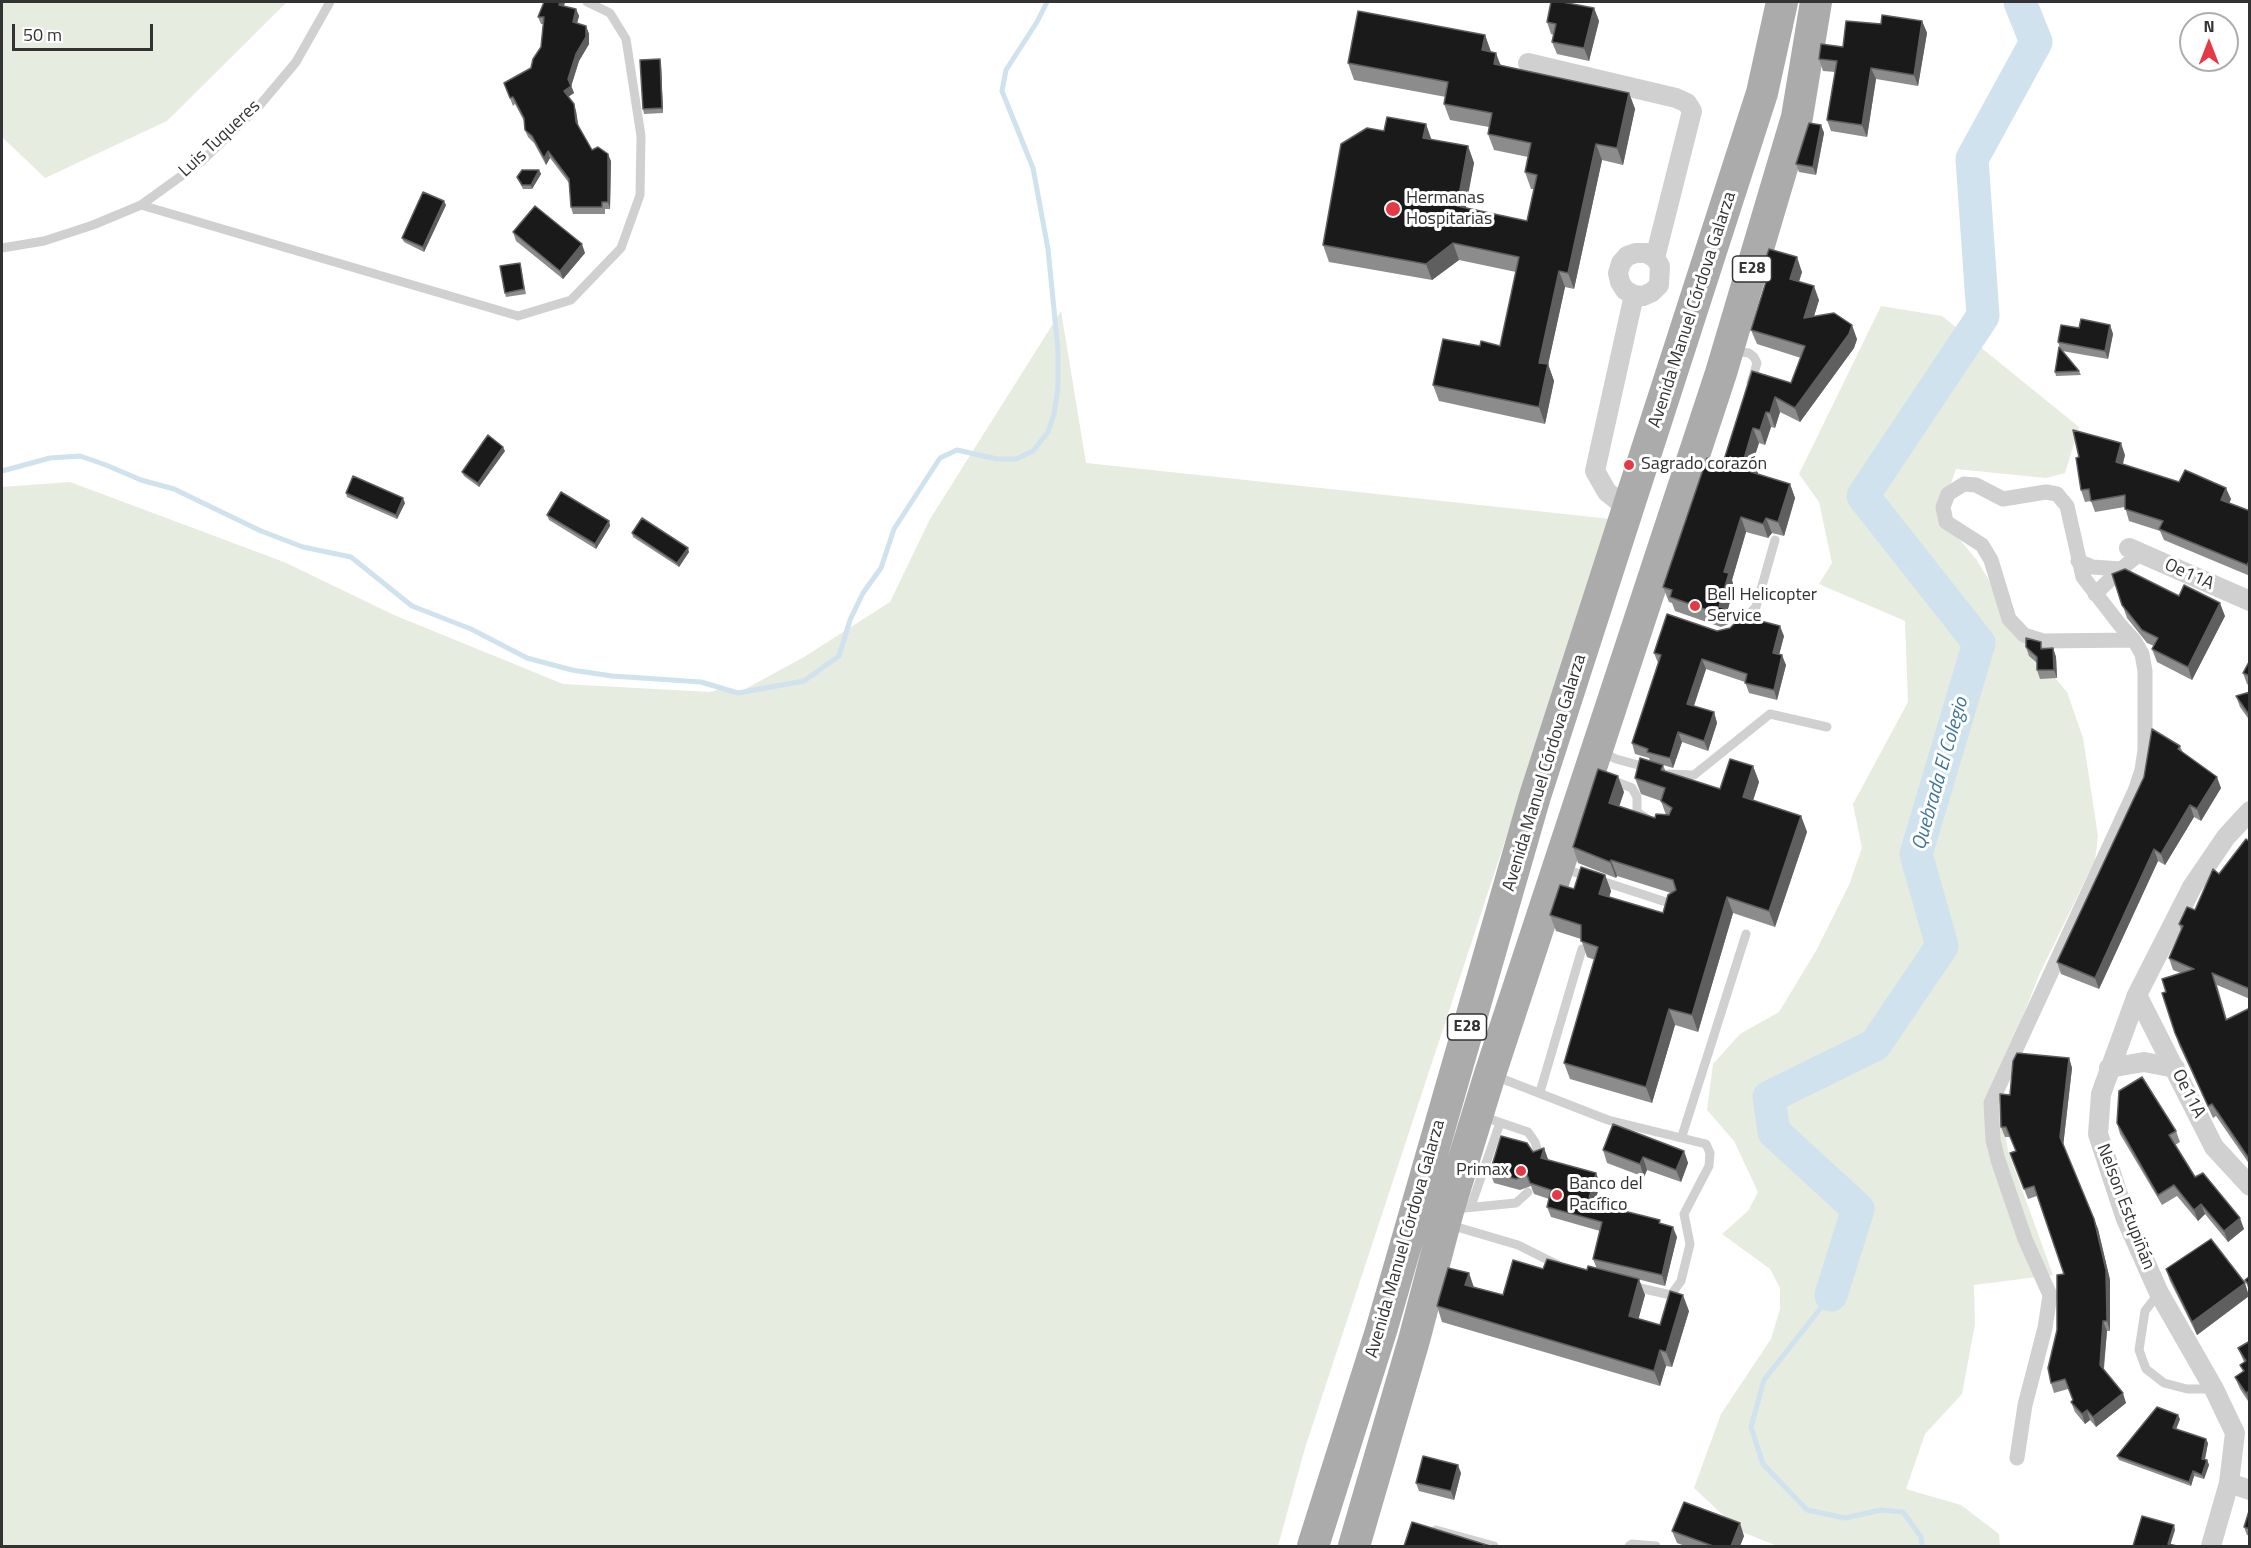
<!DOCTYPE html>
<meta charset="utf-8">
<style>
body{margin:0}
#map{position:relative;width:2251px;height:1548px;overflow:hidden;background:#fff;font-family:"Titillium Web",sans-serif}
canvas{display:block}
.frame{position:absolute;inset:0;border:3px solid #333;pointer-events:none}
.north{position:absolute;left:2179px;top:12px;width:60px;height:60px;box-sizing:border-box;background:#fff;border:2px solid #adadad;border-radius:50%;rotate:0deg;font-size:16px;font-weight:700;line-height:24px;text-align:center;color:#333}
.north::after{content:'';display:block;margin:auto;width:21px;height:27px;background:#e63946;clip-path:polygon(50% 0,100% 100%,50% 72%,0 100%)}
.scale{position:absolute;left:12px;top:24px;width:141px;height:27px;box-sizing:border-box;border:3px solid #333;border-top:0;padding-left:8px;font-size:18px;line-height:21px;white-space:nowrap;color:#333;-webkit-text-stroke:4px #fff;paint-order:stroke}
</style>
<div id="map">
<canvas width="2251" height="1548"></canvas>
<div class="frame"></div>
<div class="north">N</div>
<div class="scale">50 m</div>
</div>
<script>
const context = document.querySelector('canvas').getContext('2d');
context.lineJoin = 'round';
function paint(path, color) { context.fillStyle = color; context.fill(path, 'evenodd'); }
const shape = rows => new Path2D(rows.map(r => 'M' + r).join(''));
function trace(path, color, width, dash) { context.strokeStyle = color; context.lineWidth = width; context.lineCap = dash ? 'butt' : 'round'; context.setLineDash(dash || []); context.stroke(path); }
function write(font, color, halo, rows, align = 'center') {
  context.font = font + ' "Titillium Web",sans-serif'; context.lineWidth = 6; context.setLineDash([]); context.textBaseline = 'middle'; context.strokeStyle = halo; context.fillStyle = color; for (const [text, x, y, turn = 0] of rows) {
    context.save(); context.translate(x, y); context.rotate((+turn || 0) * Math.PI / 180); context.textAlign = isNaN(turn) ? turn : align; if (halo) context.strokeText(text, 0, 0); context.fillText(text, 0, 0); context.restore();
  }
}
paint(shape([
 [2,2,287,2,167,121,45,178,2,137],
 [1881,306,1942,316,2079,427,2065,473,2046,478,1956,469,1947,495,1954,533,1976,559,2032,651,2067,692,2083,738,2098,836,2095,860,2039,975,1997,1082,2008,1151,2053,1275,1974,1285,1975,1324,1962,1394,1925,1434,1906,1489,1961,1505,1999,1534,2000,1546,1777,1546,1740,1531,1694,1488,1721,1414,1771,1339,1780,1309,1780,1288,1770,1269,1722,1234,1748,1211,1758,1192,1734,1141,1707,1110,1713,1064,1740,1034,1779,1012,1816,951,1849,885,1862,848,1853,804,1908,702,1905,621,1819,584,1832,563,1819,502,1799,474],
 [1061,311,1086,463,1611,519,1305,1448,1278,1546,2,1546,2,487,70,482,284,562,394,615,563,684,710,692,720,689,738,693,804,657,890,602,930,519]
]), '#e6ecdf');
trace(shape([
 [2,471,50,458,80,456,106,465,141,480,174,489,261,531,303,547,351,557,412,606,471,629,527,658,572,670,612,676,701,682,738,693,804,681,839,656,850,620,863,593,881,568,894,529,940,458,957,450,997,459,1016,459,1033,451,1048,432,1054,414,1058,388,1058,350,1048,249,1033,168,1002,91,1006,70,1037,22,1047,2],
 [1831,1295,1764,1380,1751,1427,1763,1464,1807,1510,1845,1518,1881,1510,1903,1512,1921,1537,1922,1546]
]), '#cfe2ee', 5);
trace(shape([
 [1831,1295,1858,1209,1774,1132,1769,1097,1875,1045,1942,946,1916,854,1979,643,1863,496,1983,316,1972,159,2036,42,2020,2]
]), '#cfe2ee', 33);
trace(shape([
 [141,205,518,316,571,300,621,248,640,195,641,136,626,39,610,13,587,2],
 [2,248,44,241,93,225,141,205,202,161,259,106,296,62,330,2],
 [1734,351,1749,353,1754,357,1757,363,1751,383],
 [1738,625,1756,607,1775,540],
 [1600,751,1616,759,1649,768],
 [1668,774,1694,775,1770,714,1827,727],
 [1609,779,1632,788,1637,797,1637,812,1646,818],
 [1562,868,1675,905],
 [1495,1076,1608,1120,1706,1144,1710,1153,1709,1166,1684,1214,1690,1244,1681,1281,1671,1295,1631,1286],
 [1540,1092,1582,949],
 [1481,1116,1528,1132,1535,1142,1539,1156],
 [1682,1136,1746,934],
 [1471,1206,1500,1123],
 [1465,1208,1516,1203,1528,1192],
 [1450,1225,1518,1245,1558,1265],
 [2159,1293,2145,1311,2139,1350,2146,1369,2164,1383,2187,1389,2214,1389],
 [1436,1530,1494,1546],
 [1629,1546,1632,1544,1656,1546]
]), '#d0d0d0', 9);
trace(shape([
 [2078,561,2092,567,2121,569],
 [2095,594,2121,569,2141,553],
 [2017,1458,2025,1405,2045,1328,2050,1295,2025,1239,1998,1160,1993,1140,1991,1103,2135,791,2142,770,2145,750,2145,671,2142,654,2134,640,2120,625,2083,577,2067,506,2057,494,2046,492,2003,499,1976,485,1964,484,1948,494,1943,507,1946,522,1982,545,1991,560,2009,619,2024,635,2043,641,2134,640]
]), '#d0d0d0', 15);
trace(shape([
 [1528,63,1676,98,1687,103,1692,111,1655,258,1660,266,1659,285,1652,292,1643,296,1634,295,1625,290,1620,282,1618,273,1621,263,1627,256,1636,253,1646,253,1655,258],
 [1630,510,1607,492,1595,471,1634,295],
 [2129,548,2250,601],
 [2137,995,2214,1147,2250,1186],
 [2109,1068,2144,1062,2175,1068],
 [2229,1483,2250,1490],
 [2211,1546,2229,1483,2235,1433,2214,1389,2159,1293,2126,1219,2098,1134,2101,1094,2137,995,2192,887,2226,837,2250,811]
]), '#d0d0d0', 20);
trace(shape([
 [1313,1546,1381,1331,1535,796,1762,93,1782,2],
 [1354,1546,1414,1340,1448,1211,1490,1074,1721,373,1797,117,1816,2]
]), '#ababab', 32);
paint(shape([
 [540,2,565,2,564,6,576,9,579,16,577,24,586,26,589,34,589,44,579,61,571,85,574,93,568,97,576,111,578,126,592,150,611,161,610,209,605,209,605,214,573,214,571,207,569,183,550,158,546,165,534,143,528,137,525,130,524,121,515,104,513,106,504,83,531,68,541,47,543,24,541,24,538,17,544,3],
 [1594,8,1599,21,1589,61,1557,54,1552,42,1554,35,1551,34,1547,22],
 [1922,21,1927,33,1918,86,1876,79,1867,137,1831,131,1827,120,1835,72,1823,71,1819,59,1881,24],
 [1485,35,1491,52,1501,65,1629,93,1635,109,1623,165,1602,160,1574,289,1565,287,1548,364,1554,381,1545,424,1439,401,1433,385,1480,346,1500,346,1516,272,1459,260,1432,280,1329,262,1323,245,1431,140,1468,146,1474,163,1465,208,1527,221,1534,189,1531,189,1525,172,1528,157,1494,150,1488,134,1489,127,1450,120,1444,104,1446,97,1354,80,1348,63],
 [660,59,661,63,663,113,644,114,643,109],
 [1821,125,1824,133,1816,175,1799,172,1796,164],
 [539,170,541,174,532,189,523,189,517,177],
 [446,205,424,252,404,242,402,238],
 [513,232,585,253,563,279,516,241],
 [521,267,526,294,506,297,505,293],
 [1763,267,1802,272,1799,282,1819,300,1814,316,1857,339,1854,348,1800,422,1780,412,1775,428,1771,427,1765,445,1759,443,1753,461,1758,474,1790,484,1795,498,1784,536,1772,533,1768,538,1746,532,1732,580,1734,588,1727,612,1731,623,1721,627,1675,611,1672,603,1669,602,1663,587,1723,463,1752,371,1791,383,1801,358,1757,344,1751,330,1767,278],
 [2110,325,2113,334,2108,359,2062,351,2079,371,2081,375,2056,376,2055,372,2060,348,2058,342,2079,328],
 [505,451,479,487,464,476,462,472],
 [2125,455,2123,464,2231,499,2229,503,2250,511,2250,576,2164,540,2160,531,2129,521,2125,507,2095,512,2091,501,2085,502,2081,490],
 [346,493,405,503,397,519,347,497],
 [547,515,609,521,610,526,596,549,549,520],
 [632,533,689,552,679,567,633,537],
 [2112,574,2179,596,2225,616,2192,680,2157,662,2152,649,2154,646,2147,643,2127,618],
 [1717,631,1784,636,1779,654,1786,665,1777,700,1749,693,1745,682,1706,669,1694,706,1714,712,1717,723,1708,751,1682,742,1673,768,1663,765,1666,772,1720,789,1753,766,1759,782,1753,800,1801,816,1807,832,1775,927,1733,913,1698,1032,1675,1025,1652,1103,1570,1079,1564,1063,1595,960,1587,957,1581,939,1556,931,1550,915,1574,889,1605,875,1611,891,1609,897,1663,913,1671,893,1617,876,1616,878,1578,863,1573,847,1624,792,1619,806,1655,818,1666,815,1661,801,1641,794,1635,778,1650,761,1649,758,1635,754,1632,743,1658,663,1654,653],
 [2026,647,2053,648,2056,657,2057,678,2040,679,2037,670,2037,663,2029,656],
 [2250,660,2250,686,2247,684,2243,673],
 [2250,692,2250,721,2240,707,2236,696],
 [2180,746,2183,753,2221,788,2201,821,2194,817,2165,865,2158,861,2099,989,2061,974,2057,962],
 [2250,842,2250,999,2217,985,2227,1020,2250,1008,2250,1165,2216,1116,2213,1118,2179,1045,2175,1033,2166,992,2181,973,2173,970,2169,958,2181,930,2179,924,2195,910,2219,874],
 [2069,1058,2072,1068,2063,1146,2098,1229,2110,1280,2110,1331,2107,1331,2104,1369,2126,1403,2096,1427,2090,1420,2085,1424,2075,1412,2071,1402,2073,1400,2068,1389,2054,1393,2051,1383,2064,1274,2037,1196,2028,1199,2010,1153,2016,1151,2010,1137,2005,1137,2001,1127],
 [2117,1123,2176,1131,2180,1142,2175,1145,2195,1177,2244,1229,2228,1242,2205,1214,2198,1221,2177,1196,2162,1205,2120,1134],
 [1544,1148,1548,1160,1596,1173,1600,1184,1594,1204,1661,1224,1677,1237,1665,1286,1629,1277,1645,1295,1638,1319,1660,1325,1689,1311,1672,1367,1666,1366,1660,1386,1442,1322,1437,1306,1469,1273,1474,1287,1503,1295,1543,1269,1587,1270,1597,1269,1593,1259,1600,1231,1551,1217,1547,1207,1549,1199,1534,1194,1531,1186,1520,1190,1494,1183,1490,1172,1533,1152],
 [1603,1150,1684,1151,1688,1163,1681,1182,1647,1170,1644,1177,1607,1163],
 [2166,1269,2249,1296,2197,1335,2170,1281],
 [2250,1276,2250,1293,2245,1280],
 [2250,1341,2250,1404,2240,1389,2235,1377,2243,1371,2240,1365,2244,1362,2238,1348],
 [2180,1419,2176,1429,2208,1443,2205,1460,2207,1460,2209,1465,2204,1479,2194,1476,2191,1486,2119,1460,2117,1456],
 [1461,1473,1454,1500,1419,1491,1416,1483],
 [2250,1508,2250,1536,2247,1535,2244,1527],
 [1672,1531,1744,1536,1740,1546,1685,1546,1677,1543]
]), '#8c8c8c');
paint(shape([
 [560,2,565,2,562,12,559,5],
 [1594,8,1599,21,1589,61,1584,48],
 [576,9,579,16,575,30,573,22],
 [1922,21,1927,33,1918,86,1914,75],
 [586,26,589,34,589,44,579,61,571,87,568,79,576,54],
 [1485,35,1491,52,1482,50],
 [1496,53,1502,69,1494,64],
 [660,59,661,63,663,113,662,108],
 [1871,68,1876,79,1867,137,1862,125],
 [571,86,574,93,566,98,564,91],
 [1629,93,1635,109,1623,165,1617,148],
 [574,104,576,111,579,129,576,122],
 [1426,124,1432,141,1423,138],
 [1821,125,1824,133,1816,175,1813,167],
 [1596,144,1602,160,1574,289,1568,273],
 [1468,146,1474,163,1463,223,1457,206],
 [548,151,550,158,546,165,544,158],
 [608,154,611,161,610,209,608,202],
 [539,170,541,174,532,189,531,185],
 [444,201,446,205,424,252,423,247],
 [1453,243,1459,260,1432,280,1426,264],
 [582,244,585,253,563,279,560,271],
 [1797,257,1802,272,1795,293,1790,279],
 [1559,271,1565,287,1545,379,1539,363],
 [1814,286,1819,300,1809,332,1804,318],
 [1852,325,1857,339,1854,348,1800,422,1795,408],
 [2110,325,2113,334,2108,359,2105,351],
 [1548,364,1554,381,1545,424,1539,407],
 [1775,397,1780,412,1775,428,1770,413],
 [1766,412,1771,427,1765,445,1760,430],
 [1753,428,1759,443,1749,473,1744,459],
 [2121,443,2125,455,2120,473,2116,462],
 [503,447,505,451,479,487,478,483],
 [1754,462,1759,476,1751,472],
 [1790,484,1795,498,1784,536,1778,522],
 [2226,488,2231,499,2226,511,2221,500],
 [403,498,405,503,397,519,396,515],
 [1741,517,1746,532,1732,580,1734,588,1727,612,1725,608,1719,607,1724,572],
 [1766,518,1772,533,1768,538,1763,524],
 [609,521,610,526,596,549,595,544],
 [688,548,689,552,679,567,677,563],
 [2250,559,2250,572,2247,565],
 [2220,603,2225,616,2192,680,2188,667],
 [1780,626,1784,636,1777,663,1773,653],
 [2053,648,2056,657,2057,678,2054,670],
 [1782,655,1786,665,1777,700,1774,690],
 [1702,659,1706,669,1691,714,1687,704],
 [1714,712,1717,723,1708,751,1704,741],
 [1678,732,1682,742,1673,768,1670,758],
 [1753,766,1759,782,1749,813,1743,797],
 [1618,776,1624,792,1615,819,1609,803],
 [2217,777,2221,788,2201,821,2197,809],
 [2190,805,2194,817,2165,865,2161,854],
 [1801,816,1807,832,1775,927,1769,911],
 [2154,849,2158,861,2099,989,2095,978],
 [1611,860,1617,876,1616,878,1610,862],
 [1605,875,1611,891,1605,911,1599,894],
 [1727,897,1733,913,1698,1032,1692,1015],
 [1669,1009,1675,1025,1652,1103,1646,1087],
 [2069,1058,2072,1068,2063,1147,2060,1137],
 [1544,1148,1548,1159,1545,1168,1541,1158],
 [1684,1151,1688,1163,1681,1182,1676,1170],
 [1643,1157,1647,1170,1644,1177,1640,1164],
 [1596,1173,1600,1184,1592,1213,1588,1202],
 [2201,1204,2205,1214,2198,1221,2194,1210],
 [2240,1218,2244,1229,2228,1242,2224,1231],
 [2094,1219,2098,1229,2110,1280,2110,1331,2107,1321],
 [1673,1227,1677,1237,1665,1286,1662,1275],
 [1469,1273,1474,1289,1465,1285],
 [1639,1279,1645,1295,1635,1332,1629,1316],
 [2245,1283,2249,1296,2197,1335,2192,1322],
 [1683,1295,1689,1311,1672,1367,1666,1352],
 [2103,1321,2107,1331,2103,1374,2100,1365],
 [1660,1350,1666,1366,1660,1386,1654,1371],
 [2250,1391,2250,1403,2246,1393],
 [2123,1393,2126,1403,2096,1427,2093,1417],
 [2087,1410,2090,1420,2085,1424,2082,1414],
 [2178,1415,2180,1419,2175,1432,2173,1428],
 [2206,1439,2208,1443,2204,1463,2202,1459],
 [2207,1460,2209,1465,2204,1479,2202,1475],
 [1458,1465,1461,1473,1454,1500,1451,1491],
 [2193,1471,2194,1476,2191,1486,2189,1482],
 [1740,1523,1744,1536,1740,1546,1731,1546],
 [2174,1525,2175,1530,2170,1546,2168,1544]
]), '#5f5f5f');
const building = shape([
 [544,2,560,2,559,5,576,9,573,22,586,26,586,37,576,54,568,79,571,86,564,91,574,104,576,122,592,150,598,147,608,154,608,202,602,202,602,207,571,207,569,179,548,151,544,158,532,136,525,130,524,118,513,97,510,98,504,83,531,68,533,59,541,47,544,17,538,17,544,2],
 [1551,2,1562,2,1594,8,1584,48,1552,42,1556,24,1547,22,1551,2],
 [1358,11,1485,35,1482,50,1496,53,1494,64,1629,93,1617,148,1596,144,1568,273,1559,271,1539,363,1548,364,1539,407,1433,385,1443,339,1480,346,1481,341,1500,346,1519,257,1453,243,1426,264,1323,245,1341,144,1367,128,1384,131,1387,117,1426,124,1423,138,1468,146,1457,206,1527,221,1537,175,1525,172,1531,143,1488,134,1492,113,1444,104,1448,82,1348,63,1358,11],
 [1882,15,1922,21,1914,75,1871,68,1862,125,1827,120,1837,61,1819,59,1821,44,1843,47,1846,21,1881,24,1882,15],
 [660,59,662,108,643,109,640,60,660,59],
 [1809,123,1821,125,1813,167,1796,164,1809,123],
 [522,170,539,170,531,185,522,185,517,177,522,170],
 [423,192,444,201,423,247,402,238,423,192],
 [535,206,582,244,560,271,513,232,535,206],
 [1769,249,1797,257,1790,279,1814,286,1804,318,1834,313,1852,325,1849,334,1795,408,1775,397,1770,413,1766,412,1760,430,1753,428,1744,459,1754,462,1751,472,1790,484,1778,522,1766,518,1763,524,1741,517,1724,572,1729,573,1719,607,1725,608,1716,613,1670,597,1672,590,1663,587,1707,458,1723,463,1752,371,1791,383,1805,346,1751,330,1770,269,1763,267,1769,249],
 [520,263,524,289,505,293,500,266,520,263],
 [2081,319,2110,325,2105,351,2058,342,2061,325,2079,328,2081,319],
 [2059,347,2079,371,2055,372,2059,347],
 [2073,430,2121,443,2116,462,2179,482,2185,470,2226,488,2221,500,2250,511,2250,559,2247,565,2159,529,2163,521,2125,509,2125,495,2091,501,2089,489,2081,490,2076,458,2079,457,2073,430],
 [488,435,503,447,478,483,462,472,488,435],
 [353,476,403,498,396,515,346,493,353,476],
 [561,492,609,521,595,544,547,515,561,492],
 [642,518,688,548,677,563,632,533,642,518],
 [2125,569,2179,596,2184,585,2220,603,2188,667,2152,649,2158,638,2142,630,2122,605,2112,574,2125,569],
 [1667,614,1717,631,1730,628,1742,616,1780,626,1773,653,1782,655,1774,690,1745,683,1747,674,1702,659,1687,704,1714,712,1704,741,1678,732,1670,758,1647,752,1648,749,1632,743,1661,655,1654,653,1667,614],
 [2026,638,2041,642,2041,649,2053,648,2054,670,2037,670,2037,657,2026,647,2026,638],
 [2250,660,2250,676,2243,673,2250,660],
 [2250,692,2250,716,2236,696,2250,692],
 [2152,729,2180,746,2178,749,2217,777,2197,809,2190,805,2161,854,2154,849,2095,978,2057,962,2144,777,2152,729],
 [1640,758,1663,765,1661,770,1720,789,1730,759,1753,766,1743,797,1801,816,1769,911,1727,897,1692,1015,1669,1009,1646,1087,1564,1063,1598,947,1581,941,1581,925,1550,915,1560,885,1574,889,1581,867,1605,875,1599,894,1663,913,1668,895,1676,890,1673,880,1611,860,1610,862,1573,847,1598,769,1618,776,1609,803,1655,818,1656,814,1669,815,1672,808,1661,801,1665,788,1635,778,1640,758],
 [2246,839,2250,842,2250,989,2212,973,2226,1020,2250,1008,2250,1160,2212,1104,2208,1106,2175,1033,2162,993,2166,992,2162,979,2194,969,2169,958,2183,926,2179,924,2187,907,2195,910,2213,869,2219,874,2246,839],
 [2017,1053,2069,1058,2060,1137,2094,1219,2106,1270,2107,1321,2103,1321,2100,1365,2123,1393,2093,1417,2087,1410,2082,1414,2071,1402,2073,1400,2065,1379,2051,1383,2048,1368,2057,1330,2057,1275,2064,1274,2034,1186,2024,1189,2010,1153,2016,1151,2006,1127,2001,1127,2000,1094,2010,1095,2013,1061,2017,1053],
 [2142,1077,2176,1131,2169,1135,2195,1177,2203,1173,2240,1218,2224,1231,2201,1204,2194,1210,2174,1185,2158,1195,2117,1123,2119,1091,2142,1077],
 [1613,1124,1684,1151,1676,1170,1643,1157,1640,1164,1603,1150,1613,1124],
 [1501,1136,1527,1143,1533,1152,1544,1148,1541,1158,1596,1173,1588,1202,1660,1220,1659,1223,1673,1227,1662,1275,1593,1259,1602,1222,1547,1207,1551,1190,1530,1183,1527,1175,1516,1179,1490,1172,1501,1136],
 [2211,1239,2245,1283,2192,1322,2166,1269,2211,1239],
 [1547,1259,1587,1270,1588,1266,1639,1279,1629,1316,1660,1325,1670,1291,1683,1295,1666,1352,1660,1350,1654,1371,1437,1306,1448,1268,1469,1273,1465,1285,1503,1295,1513,1260,1543,1269,1547,1259],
 [2250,1276,2250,1286,2245,1280,2250,1276],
 [2250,1341,2250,1391,2246,1393,2235,1377,2244,1371,2240,1365,2246,1361,2238,1348,2250,1341],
 [2157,1407,2178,1415,2173,1428,2206,1439,2202,1459,2207,1460,2202,1475,2193,1471,2189,1482,2117,1456,2157,1407],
 [1423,1456,1458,1465,1451,1491,1416,1483,1423,1456],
 [1684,1502,1740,1523,1731,1546,1713,1546,1672,1531,1684,1502],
 [2250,1508,2250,1529,2244,1527,2250,1508],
 [2142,1516,2174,1525,2168,1544,2177,1546,2133,1546,2142,1516],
 [1412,1522,1490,1546,1404,1546,1412,1522]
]);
paint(building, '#1a1a1a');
trace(building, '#5f5f5f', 1.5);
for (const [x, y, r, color] of [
 [1393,209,8,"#e63946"],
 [1629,465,6,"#e63946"],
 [1695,606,6,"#e63946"],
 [1521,1171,6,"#e63946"],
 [1557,1195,6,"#e63946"]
]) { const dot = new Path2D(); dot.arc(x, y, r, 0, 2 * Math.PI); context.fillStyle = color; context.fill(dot); trace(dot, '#fff', 2); }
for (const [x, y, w] of [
 [1752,269,39],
 [1467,1027,39]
]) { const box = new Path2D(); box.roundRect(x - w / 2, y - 13, w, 26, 4.5); context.fillStyle = '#fff'; context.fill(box); trace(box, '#333', 1.5); }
write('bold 16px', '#333', null, [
 ["E28",1752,269],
 ["E28",1467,1027]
]);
write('18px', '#333', '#fff', [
 ["Luis Tuqueres",220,139,-43],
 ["Avenida Manuel Córdova Galarza",1693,310,-72],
 ["Oe11A",2189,575,24],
 ["Avenida Manuel Córdova Galarza",1545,773,-73],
 ["Oe11A",2188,1094,63],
 ["Nelson Estupiñán",2125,1207,69],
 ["Avenida Manuel Córdova Galarza",1406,1239,-74]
]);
write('18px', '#333', '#fff', [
 ["Hermanas",1406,199],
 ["Hospitarias",1406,220],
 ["Sagrado corazón",1641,465],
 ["Bell Helicopter",1707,596],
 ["Service",1707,617],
 ["Primax",1509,1171,"right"],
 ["Banco del",1569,1185],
 ["Pacífico",1569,1206]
], 'left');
write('italic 20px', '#3f7597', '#fff', [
 ["Quebrada El Colegio",1941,774,-74]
]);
</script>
